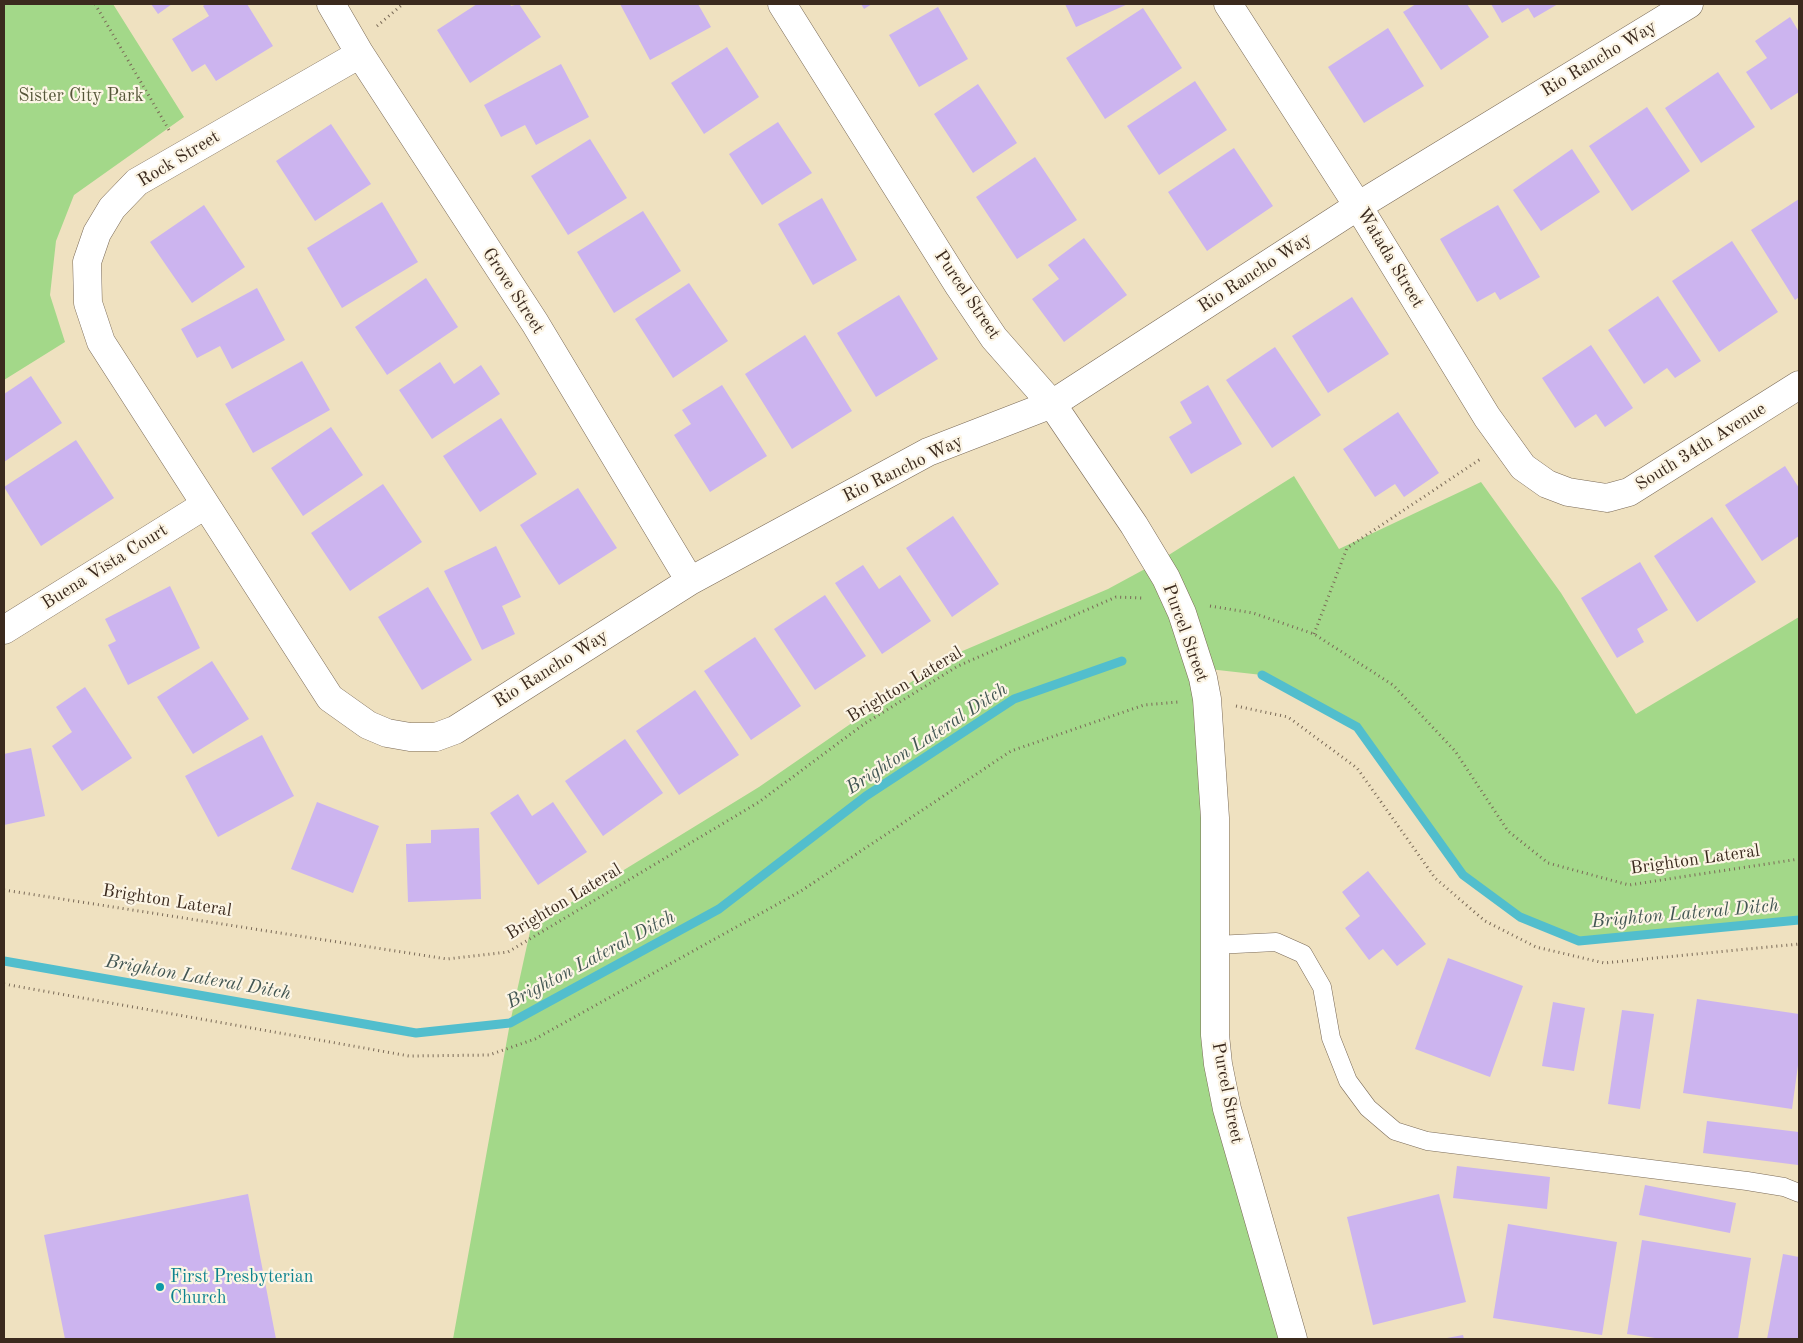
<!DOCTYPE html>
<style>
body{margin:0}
#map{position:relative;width:1803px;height:1343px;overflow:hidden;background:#efe1c0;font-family:"Old Standard TT",serif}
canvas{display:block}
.frame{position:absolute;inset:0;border:5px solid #3b2a1e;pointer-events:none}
</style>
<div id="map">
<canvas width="1803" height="1343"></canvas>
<div class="frame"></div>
</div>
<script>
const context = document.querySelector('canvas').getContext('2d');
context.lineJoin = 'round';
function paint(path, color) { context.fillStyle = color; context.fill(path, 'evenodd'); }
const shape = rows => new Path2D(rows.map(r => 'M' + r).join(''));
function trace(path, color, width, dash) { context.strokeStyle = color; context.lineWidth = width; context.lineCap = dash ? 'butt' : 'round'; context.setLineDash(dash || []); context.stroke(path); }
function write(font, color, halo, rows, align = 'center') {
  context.font = font + ' "Old Standard TT",serif'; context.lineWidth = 4.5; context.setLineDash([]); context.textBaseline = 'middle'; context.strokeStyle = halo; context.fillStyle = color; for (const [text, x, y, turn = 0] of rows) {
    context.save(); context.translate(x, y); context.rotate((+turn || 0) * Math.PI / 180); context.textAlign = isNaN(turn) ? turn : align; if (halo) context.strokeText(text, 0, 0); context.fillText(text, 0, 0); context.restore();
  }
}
paint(shape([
 [4,4,113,4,184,117,74,195,56,241,50,295,65,342,4,380],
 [1294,476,1339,549,1481,482,1561,593,1636,714,1799,617,1799,920,1579,941,1520,917,1463,875,1357,727,1262,675,1200,668,1215,1035,1293,1339,453,1339,510,1023,531,927,759,787,946,658,1108,589,1156,563]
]), '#a3d889');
trace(shape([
 [1262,675,1357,727,1463,875,1520,917,1579,941,1799,920],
 [4,961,416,1033,510,1023,719,909,866,796,1014,699,1122,661]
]), '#52becd', 9);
paint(shape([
 [151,4,172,4,158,14],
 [206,4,247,4,273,46,216,81,205,64,192,72,172,39,209,16,203,6],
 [477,4,510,4,511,6,519,4,541,37,470,83,437,30],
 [620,4,698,4,711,27,650,60],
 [861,4,872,4,864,9],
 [1065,4,1128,4,1076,27],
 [1416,4,1467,4,1489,37,1441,70,1403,12],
 [1491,4,1558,4,1534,18,1528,8,1502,23],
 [938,7,968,59,919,87,889,35],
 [1143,8,1182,68,1105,119,1066,58],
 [1790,17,1799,32,1799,92,1771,110,1746,72,1767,58,1755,41],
 [1388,28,1424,86,1364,123,1328,67],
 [727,47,759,97,704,134,671,83],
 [561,64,589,117,536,145,525,125,501,137,484,105],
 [1718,72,1755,127,1701,163,1665,108],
 [1195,81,1227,130,1159,175,1127,126],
 [978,84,1017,143,973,173,934,114],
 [1647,107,1690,171,1632,211,1589,146],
 [778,122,812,173,762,205,729,154],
 [331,124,371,184,315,221,276,161],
 [590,139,627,198,568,235,531,176],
 [1234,148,1273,206,1207,251,1168,192],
 [1572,149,1600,192,1541,231,1513,190],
 [1035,157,1077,220,1017,259,976,197],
 [822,198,857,260,813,285,778,224],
 [1799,199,1799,297,1795,300,1751,230],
 [382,202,418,262,342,308,307,248],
 [204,205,245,267,192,303,150,242],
 [1498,205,1540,277,1500,300,1495,292,1477,302,1440,239],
 [643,211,681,271,614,313,577,252],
 [1084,238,1127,295,1064,342,1032,299,1059,279,1048,265],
 [1732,241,1778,312,1719,352,1672,281],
 [426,278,458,327,387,375,355,327],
 [689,283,728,341,673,378,635,319],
 [257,288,285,340,232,369,220,346,197,358,181,329],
 [899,295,938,359,876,397,837,333],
 [1658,296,1701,361,1675,378,1667,368,1644,384,1608,330],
 [1352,297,1389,354,1328,393,1292,336],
 [805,335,852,411,792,449,745,374],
 [1591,345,1633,408,1605,427,1596,414,1575,428,1542,378],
 [1275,347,1321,415,1272,448,1226,380],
 [302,361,330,410,253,453,225,404],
 [440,362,454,384,481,365,500,394,432,439,399,390],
 [31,376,62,423,4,462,4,394],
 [722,385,767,456,710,492,674,435,691,424,682,410],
 [1208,385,1242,444,1191,474,1169,437,1192,423,1180,402],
 [1398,412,1439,473,1404,497,1395,484,1375,497,1343,449],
 [501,418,537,474,480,512,443,456],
 [331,427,363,475,303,516,271,468],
 [76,440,114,498,41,546,4,487],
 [1785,466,1799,488,1799,536,1762,561,1725,505],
 [383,484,422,542,350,591,311,533],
 [578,488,617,548,559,585,520,525],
 [953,516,999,584,952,617,906,548],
 [1712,517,1756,582,1697,622,1654,556],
 [496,546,521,597,502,606,515,634,482,650,444,571],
 [1640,562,1668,610,1637,629,1644,642,1617,658,1581,598],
 [863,565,879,589,900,575,931,621,882,654,835,583],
 [170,586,200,648,128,685,108,645,116,641,105,619],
 [428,587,472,660,422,690,378,617],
 [825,595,866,656,815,690,774,629],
 [755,637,801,706,751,740,704,671],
 [212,661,249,719,193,754,157,697],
 [85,687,132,758,82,791,52,746,72,732,56,707],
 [695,690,739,755,679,795,636,731],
 [262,735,294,796,218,837,185,776],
 [625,739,663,793,603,836,565,781],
 [31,748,45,816,4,825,4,754],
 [518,794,532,816,553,802,587,852,538,885,490,813],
 [317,802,379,826,353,893,291,869],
 [479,828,481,899,408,902,406,844,431,843,431,830],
 [1368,871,1426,944,1397,966,1383,949,1369,960,1345,928,1360,916,1342,892],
 [1448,958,1523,986,1490,1077,1415,1049],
 [1697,999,1799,1014,1799,1058,1792,1109,1683,1093],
 [1553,1002,1585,1008,1574,1071,1542,1066],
 [1622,1010,1654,1014,1640,1109,1608,1104],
 [1707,1121,1799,1132,1798,1165,1703,1153],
 [1457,1166,1550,1177,1547,1209,1453,1198],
 [1645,1185,1736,1203,1730,1233,1639,1215],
 [248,1194,276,1339,65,1339,44,1235],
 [1439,1194,1466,1302,1373,1325,1347,1217],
 [1508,1224,1617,1242,1602,1335,1493,1318],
 [1642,1240,1751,1258,1738,1339,1662,1339,1627,1334],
 [1783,1254,1799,1257,1799,1339,1767,1339],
 [1463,1335,1464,1339,1447,1339,1447,1338]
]), '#ccb4ef');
const service = shape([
 [1215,945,1276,942,1303,954,1322,987,1331,1038,1348,1081,1368,1108,1395,1131,1427,1141,1747,1181,1784,1187,1799,1193]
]);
const minor = shape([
 [331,4,360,54,535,323,690,581],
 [782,4,959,286,994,338,1052,404,1134,525,1166,578,1182,613,1203,678,1207,699,1215,818,1215,1035,1218,1064,1227,1109,1293,1339],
 [1228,4,1358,206,1487,417,1523,467,1547,484,1568,492,1607,498,1629,492,1799,385],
 [360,54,137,182,112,208,97,233,87,262,88,303,101,342,330,698,368,725,387,733,410,737,436,737,455,730,690,581,928,452,1052,404,1358,206,1689,4],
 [4,630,205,505]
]);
trace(service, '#7a6a57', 19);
trace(minor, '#7a6a57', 29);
trace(shape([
 [95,4,169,130],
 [377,26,403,4],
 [1210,606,1253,613,1314,634,1393,685,1455,751,1508,831,1548,863,1629,885,1799,859],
 [1314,634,1347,548,1482,458],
 [1236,706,1288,717,1357,768,1435,878,1485,921,1536,947,1604,963,1799,944],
 [4,890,447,959,508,952,759,802,864,724,958,666,1116,597,1142,598],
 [4,984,409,1056,489,1055,535,1039,801,891,1011,751,1144,705,1178,702]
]), '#7a6a57', 3, [1, 4]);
trace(service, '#fff', 18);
trace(minor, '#fff', 28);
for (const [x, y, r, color] of [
 [160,1287,5,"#0f9aa8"]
]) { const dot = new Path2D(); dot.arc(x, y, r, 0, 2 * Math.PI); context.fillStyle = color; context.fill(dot); trace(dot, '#fcf5e5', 2); }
write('18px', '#3b2a1e', '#fcf5e5', [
 ["Rio Rancho Way",1599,59,-31],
 ["Rock Street",179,159,-31],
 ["Watada Street",1390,258,59],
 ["Rio Rancho Way",1255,273,-33],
 ["Grove Street",513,291,57],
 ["Purcel Street",967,295,56],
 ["South 34th Avenue",1701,447,-32],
 ["Rio Rancho Way",903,469,-26],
 ["Buena Vista Court",105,567,-32],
 ["Purcel Street",1185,633,70],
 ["Rio Rancho Way",551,669,-32],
 ["Brighton Lateral",905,685,-31],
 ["Brighton Lateral",1695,860,-8],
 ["Brighton Lateral",167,901,9],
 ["Brighton Lateral",564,902,-31],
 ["Purcel Street",1227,1093,79]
]);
write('18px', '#555639', '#fcf5e5', [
 ["Sister City Park",81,96]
]);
write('18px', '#0d838f', '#fcf5e5', [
 ["First Presbyterian",170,1277],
 ["Church",170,1298]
], 'left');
write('italic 19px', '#425653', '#fcf5e5', [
 ["Brighton Lateral Ditch",927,739,-33],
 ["Brighton Lateral Ditch",1685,914,-5],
 ["Brighton Lateral Ditch",591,960,-28],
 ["Brighton Lateral Ditch",198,978,10]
]);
</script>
